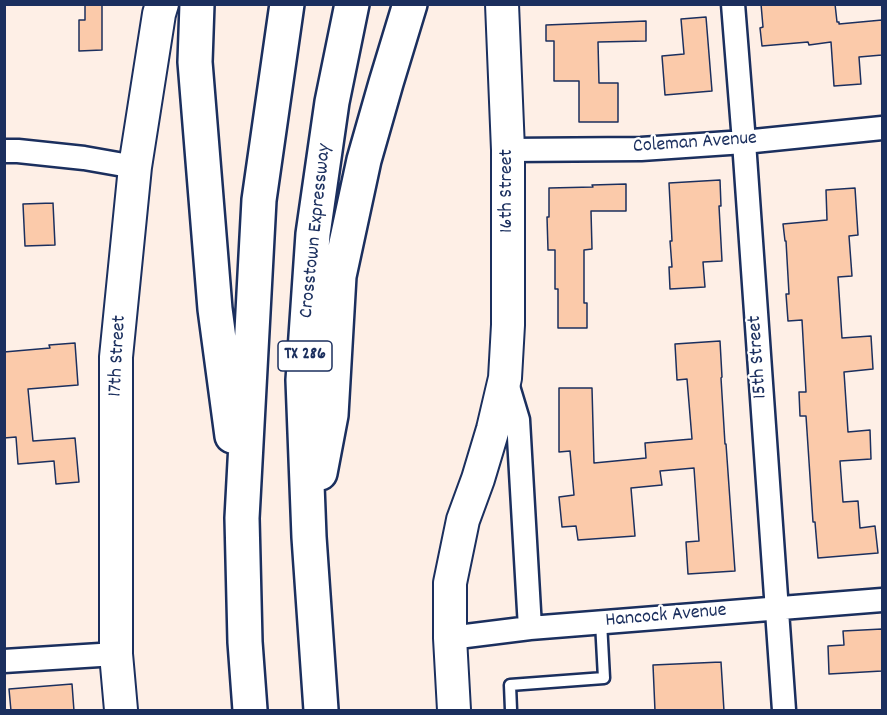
<!DOCTYPE html>
<style>
body{margin:0}
#map{position:relative;width:887px;height:715px;overflow:hidden;background:#feefe6;font-family:Dekko,sans-serif}
canvas{display:block}
.frame{position:absolute;inset:0;border:6px solid #1b2f5e;pointer-events:none}
</style>
<div id="map">
<canvas width="887" height="715"></canvas>
<div class="frame"></div>
</div>
<script>
const context = document.querySelector('canvas').getContext('2d');
context.lineJoin = 'round';
function paint(path, color) { context.fillStyle = color; context.fill(path, 'evenodd'); }
const shape = rows => new Path2D(rows.map(r => 'M' + r).join(''));
function trace(path, color, width, dash) { context.strokeStyle = color; context.lineWidth = width; context.lineCap = dash ? 'butt' : 'round'; context.setLineDash(dash || []); context.stroke(path); }
function write(font, color, halo, rows, align = 'center') {
  context.font = font + ' Dekko,sans-serif'; context.lineWidth = 4.5; context.setLineDash([]); context.textBaseline = 'middle'; context.strokeStyle = halo; context.fillStyle = color; for (const [text, x, y, turn = 0] of rows) {
    context.save(); context.translate(x, y); context.rotate((+turn || 0) * Math.PI / 180); context.textAlign = isNaN(turn) ? turn : align; if (halo) context.strokeText(text, 0, 0); context.fillText(text, 0, 0); context.restore();
  }
}
const building = shape([
 [85,4,102,4,102,50,79,51,79,20,85,20,85,4],
 [761,4,835,4,837,22,839,22,839,24,882,20,882,55,859,57,861,84,834,86,831,42,809,45,808,42,762,46,760,28,763,27,761,4],
 [706,17,712,91,665,95,662,56,684,54,681,19,706,17],
 [646,21,646,41,598,42,599,83,618,83,618,122,579,122,579,81,554,81,554,41,546,41,546,25,646,21],
 [720,180,721,206,719,206,722,261,703,262,705,287,670,289,669,267,672,267,670,241,672,241,669,183,720,180],
 [626,184,626,211,591,211,592,249,584,250,584,303,587,303,587,328,558,328,558,289,555,289,555,250,548,250,547,217,549,217,549,188,593,187,592,185,626,184],
 [855,188,858,235,849,236,852,276,838,277,842,338,871,336,873,369,844,372,848,432,870,430,871,459,840,461,843,502,858,501,860,528,875,526,878,553,818,558,815,522,813,522,806,416,800,416,799,392,806,392,802,320,788,321,786,294,789,294,786,241,785,241,783,224,827,220,826,190,855,188],
 [53,203,55,245,25,246,23,204,53,203],
 [720,341,722,377,721,378,725,444,726,444,735,571,688,574,686,542,699,541,694,468,660,471,662,485,631,488,635,536,578,540,576,526,562,527,559,497,574,495,570,451,559,452,559,388,592,388,594,463,646,458,645,443,692,439,687,379,677,380,675,344,720,341],
 [75,343,78,385,28,389,33,441,75,438,79,482,56,484,54,461,18,464,16,437,4,438,4,352,50,348,49,345,75,343],
 [882,629,882,671,829,674,828,646,844,645,843,631,882,629],
 [721,662,724,711,655,711,653,665,721,662],
 [72,684,74,711,11,711,9,689,72,684]
]);
paint(building, '#fbcaaa');
trace(building, '#1b2f5e', 1.5);
const service = shape([
 [511,710,510,685,604,678,601,622]
]);
const minor = shape([
 [733,4,744,142,784,710],
 [508,150,641,149,744,142,882,128],
 [4,151,18,151,84,158,135,167],
 [506,380,518,420,530,628],
 [450,638,530,628,882,600],
 [4,661,116,654]
]);
const secondary = shape([
 [121,710,116,654,116,357,135,167,159,14,162,4],
 [454,710,450,638,450,583,463,520,478,479,493,429,505,378,508,325,508,150,502,4]
]);
const motorway = shape([
 [197,4,195,62,215,309,232,436],
 [320,473,331,415,339,276,364,160,386,83,410,4],
 [250,710,245,642,242,518,259,200,287,4],
 [321,710,309,537,303,380,313,234,332,102,352,4]
]);
trace(service, '#1b2f5e', 15);
trace(minor, '#1b2f5e', 27);
trace(secondary, '#1b2f5e', 36);
trace(motorway, '#1b2f5e', 38);
trace(service, '#fff', 10);
trace(minor, '#fff', 22);
trace(secondary, '#fff', 32);
trace(motorway, '#fff', 33);
for (const [x, y, w] of [
 [305,356,54]
]) { const box = new Path2D(); box.roundRect(x - w / 2, y - 15, w, 30, 4.5); context.fillStyle = '#fff'; context.fill(box); trace(box, '#1b2f5e', 1.5); }
write('bold 18px', '#1b2f5e', null, [
 ["TX 286",305,356]
]);
write('20px', '#1b2f5e', '#fff', [
 ["Coleman Avenue",695,144,-4],
 ["16th Street",508,191,-90],
 ["Crosstown Expressway",317,231,-84],
 ["17th Street",119,356,-87],
 ["15th Street",759,357,-94],
 ["Hancock Avenue",666,617,-5]
]);
</script>
